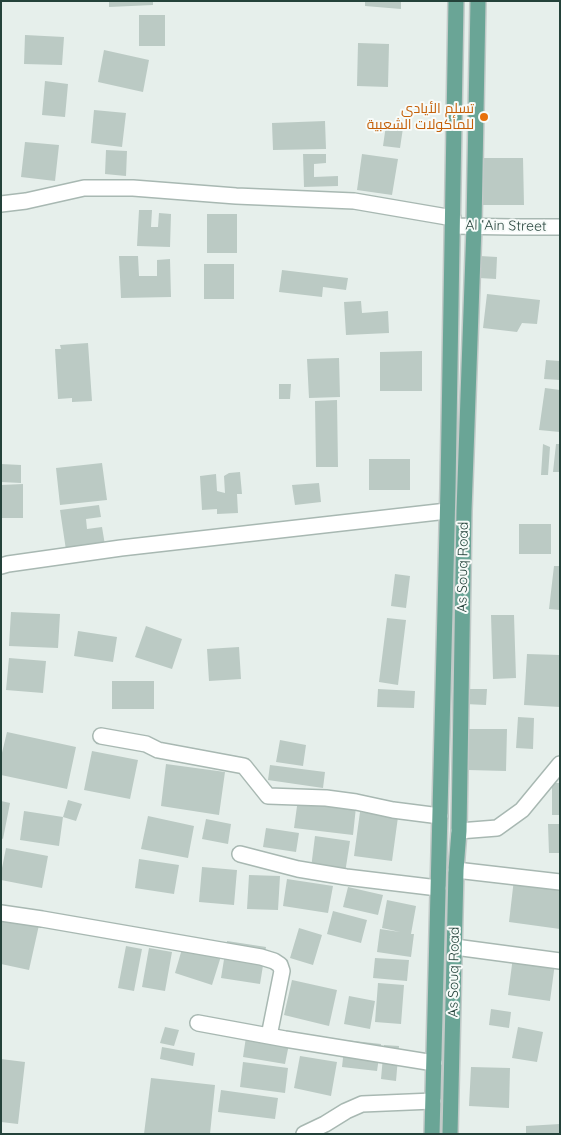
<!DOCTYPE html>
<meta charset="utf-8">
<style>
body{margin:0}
#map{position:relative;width:561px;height:1135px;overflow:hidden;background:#e6efeb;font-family:Quicksand,sans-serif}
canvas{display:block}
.frame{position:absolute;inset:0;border:2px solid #24423a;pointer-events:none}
</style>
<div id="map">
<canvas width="561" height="1135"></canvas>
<div class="frame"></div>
</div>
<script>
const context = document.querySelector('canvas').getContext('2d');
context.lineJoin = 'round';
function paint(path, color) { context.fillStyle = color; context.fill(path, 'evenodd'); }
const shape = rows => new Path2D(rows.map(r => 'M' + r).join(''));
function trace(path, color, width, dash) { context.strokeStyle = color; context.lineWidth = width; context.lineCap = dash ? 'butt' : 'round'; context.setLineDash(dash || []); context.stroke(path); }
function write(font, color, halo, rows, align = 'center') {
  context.font = font + ' Quicksand,Cairo,sans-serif'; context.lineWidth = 4; context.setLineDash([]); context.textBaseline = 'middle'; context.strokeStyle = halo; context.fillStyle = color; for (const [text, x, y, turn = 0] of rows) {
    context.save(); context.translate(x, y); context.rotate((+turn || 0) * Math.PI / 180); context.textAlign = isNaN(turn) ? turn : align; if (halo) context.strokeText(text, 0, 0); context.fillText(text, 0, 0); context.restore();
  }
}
paint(shape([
 [109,1,153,1,153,5,109,7],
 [365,1,401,1,401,9,365,6],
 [139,15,165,15,165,46,139,46],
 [25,35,64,37,62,65,24,64],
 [358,43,389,44,388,87,357,86],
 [104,50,149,60,143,92,98,82],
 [45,81,68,84,65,117,42,115],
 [94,110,126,113,122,147,91,143],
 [325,121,326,149,273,150,272,123],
 [386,125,403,128,400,148,383,146],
 [25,142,59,145,55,181,21,177],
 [106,150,127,151,126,176,105,174],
 [303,154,326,154,326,163,314,164,314,177,338,176,338,186,304,187],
 [362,154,398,159,392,195,357,190],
 [479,158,523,158,524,205,479,205],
 [139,210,152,210,151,227,158,227,159,213,171,214,170,247,137,246],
 [207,214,237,214,237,253,207,253],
 [119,256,138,256,139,276,157,276,157,260,170,259,171,297,121,298],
 [480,256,497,257,496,279,479,278],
 [204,264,234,264,234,299,204,299],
 [282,270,348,278,346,290,323,287,322,297,279,292],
 [487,294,540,300,537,324,522,323,517,332,483,328],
 [361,301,362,313,388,311,389,333,346,335,344,302],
 [88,343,92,401,72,402,72,398,58,399,55,349,61,349,60,345],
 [422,351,422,391,380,391,380,352],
 [339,358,340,397,309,398,307,359],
 [546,360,560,361,560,380,544,379],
 [279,384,291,384,290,399,279,399],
 [545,388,560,390,560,432,539,430],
 [337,400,338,467,316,467,315,401],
 [543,444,550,447,548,475,541,475],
 [556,444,560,444,560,472,553,472],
 [369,459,410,459,410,490,369,490],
 [102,463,107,500,60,505,56,468],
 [1,464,21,465,21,483,1,482],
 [240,472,242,494,237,494,238,513,217,514,217,509,202,510,200,476,216,474,217,491,225,493,224,476,229,473],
 [319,483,321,502,295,505,292,485],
 [23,484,23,518,1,518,1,485],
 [99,505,101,517,86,519,87,529,102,527,105,545,66,550,60,510],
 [519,524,551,524,551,554,519,554],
 [554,566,560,566,560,610,549,609],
 [395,574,410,576,406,608,391,606],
 [11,612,60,614,58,648,9,646],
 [491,615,514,615,516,678,493,679],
 [387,618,406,620,398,685,379,682],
 [146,626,182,639,172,669,135,657],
 [78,631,117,637,113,662,74,656],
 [239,647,241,679,209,681,207,649],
 [527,654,560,655,560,707,524,705],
 [9,658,46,661,43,693,6,690],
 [112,681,154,681,154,709,112,709],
 [378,689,415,691,414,708,377,707],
 [466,689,487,689,486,705,465,704],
 [518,717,534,718,533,749,516,748],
 [469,729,507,729,506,771,468,770],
 [7,732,76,747,67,789,1,775,1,757],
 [280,740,306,745,303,766,276,762],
 [92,751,138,760,130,799,84,790],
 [166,764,225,772,219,815,161,806],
 [270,765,325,772,323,788,268,780],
 [552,783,560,783,560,815,552,815],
 [298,799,356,807,353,835,294,828],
 [68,800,82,804,76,821,63,817],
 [1,801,10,803,3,839,1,838],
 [24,811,63,817,59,846,20,840],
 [360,812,398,817,392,861,354,856],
 [148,816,194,826,188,858,141,849],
 [206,819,231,824,228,844,202,839],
 [548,824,560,824,560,853,549,853],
 [266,828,299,833,296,852,263,847],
 [315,836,350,841,345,873,311,868],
 [6,848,48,856,42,888,1,880,1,873],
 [139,859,179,865,174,894,135,888],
 [202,867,237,870,234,905,199,902],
 [249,875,280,876,278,910,247,909],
 [287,879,333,886,328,913,283,906],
 [514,879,560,885,560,929,509,922],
 [348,887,383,895,378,915,343,907],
 [387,900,416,906,411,934,414,934,411,957,377,952,380,929,400,932,382,928],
 [333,911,367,920,361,943,327,934],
 [1,917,39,925,29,970,1,964],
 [299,928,322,935,313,965,290,958],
 [227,941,266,947,260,984,221,978],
 [184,942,222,953,212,985,175,973],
 [126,946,142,949,134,991,118,988],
 [149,948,172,952,165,991,142,987],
 [513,957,555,963,550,1001,508,995],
 [375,958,409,960,407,981,373,978],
 [292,980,337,990,329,1026,284,1015],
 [378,983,404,985,401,1024,375,1022],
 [349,996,375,1001,370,1029,344,1024],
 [491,1009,511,1012,509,1028,489,1025],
 [165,1027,179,1030,174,1046,160,1043],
 [518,1027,543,1032,537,1062,512,1058],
 [246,1037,289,1044,285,1064,243,1057],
 [345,1040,381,1044,377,1071,342,1067],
 [384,1045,399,1046,396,1081,381,1079],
 [162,1047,195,1053,193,1066,160,1059],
 [300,1056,337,1062,331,1096,294,1088],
 [1,1059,25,1062,18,1124,1,1122],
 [243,1062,288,1068,285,1093,240,1087],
 [471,1067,510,1068,509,1108,469,1106],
 [151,1078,215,1085,210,1134,144,1134],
 [221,1090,278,1098,275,1119,218,1112],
 [560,1124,560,1134,526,1134,526,1126]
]), '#bbcac4');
const minor = shape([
 [1,204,26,201,84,188,133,188,236,196,354,201,453,218],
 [453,226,512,227,560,227],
 [1,566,8,564,121,548,447,511],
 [101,736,146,744,158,750,244,766,268,796,326,798,356,802,393,810,440,816],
 [459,831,497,828,522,810,560,764],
 [240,854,298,869,346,877,438,888],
 [456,870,560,882],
 [1,913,42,919,261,957,274,961,280,965,282,971,269,1036],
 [455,947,560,961],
 [198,1023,285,1039,434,1063],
 [304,1134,325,1124,346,1111,362,1104,433,1101]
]);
const major = shape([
 [432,1134,448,488,456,1],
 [450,1134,456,870,459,831,464,511,474,226,478,1]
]);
trace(minor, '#a8b8b2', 18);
trace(major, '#c2cac8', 18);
trace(minor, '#fff', 15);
trace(major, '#6aa596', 15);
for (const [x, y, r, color] of [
 [484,117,5,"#e8710a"]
]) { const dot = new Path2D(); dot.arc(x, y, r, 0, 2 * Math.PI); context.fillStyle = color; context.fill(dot); trace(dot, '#f7fbf9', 2); }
write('14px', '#c56008', '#f7fbf9', [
 ["تسلم الأيادي",474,109],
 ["للمأكولات الشعبية",474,125]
], 'right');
write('14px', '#24423a', '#f7fbf9', [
 ["Al ‘Ain Street",506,226,1],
 ["As Souq Road",463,567,-89],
 ["As Souq Road",454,972,-89]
]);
</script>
